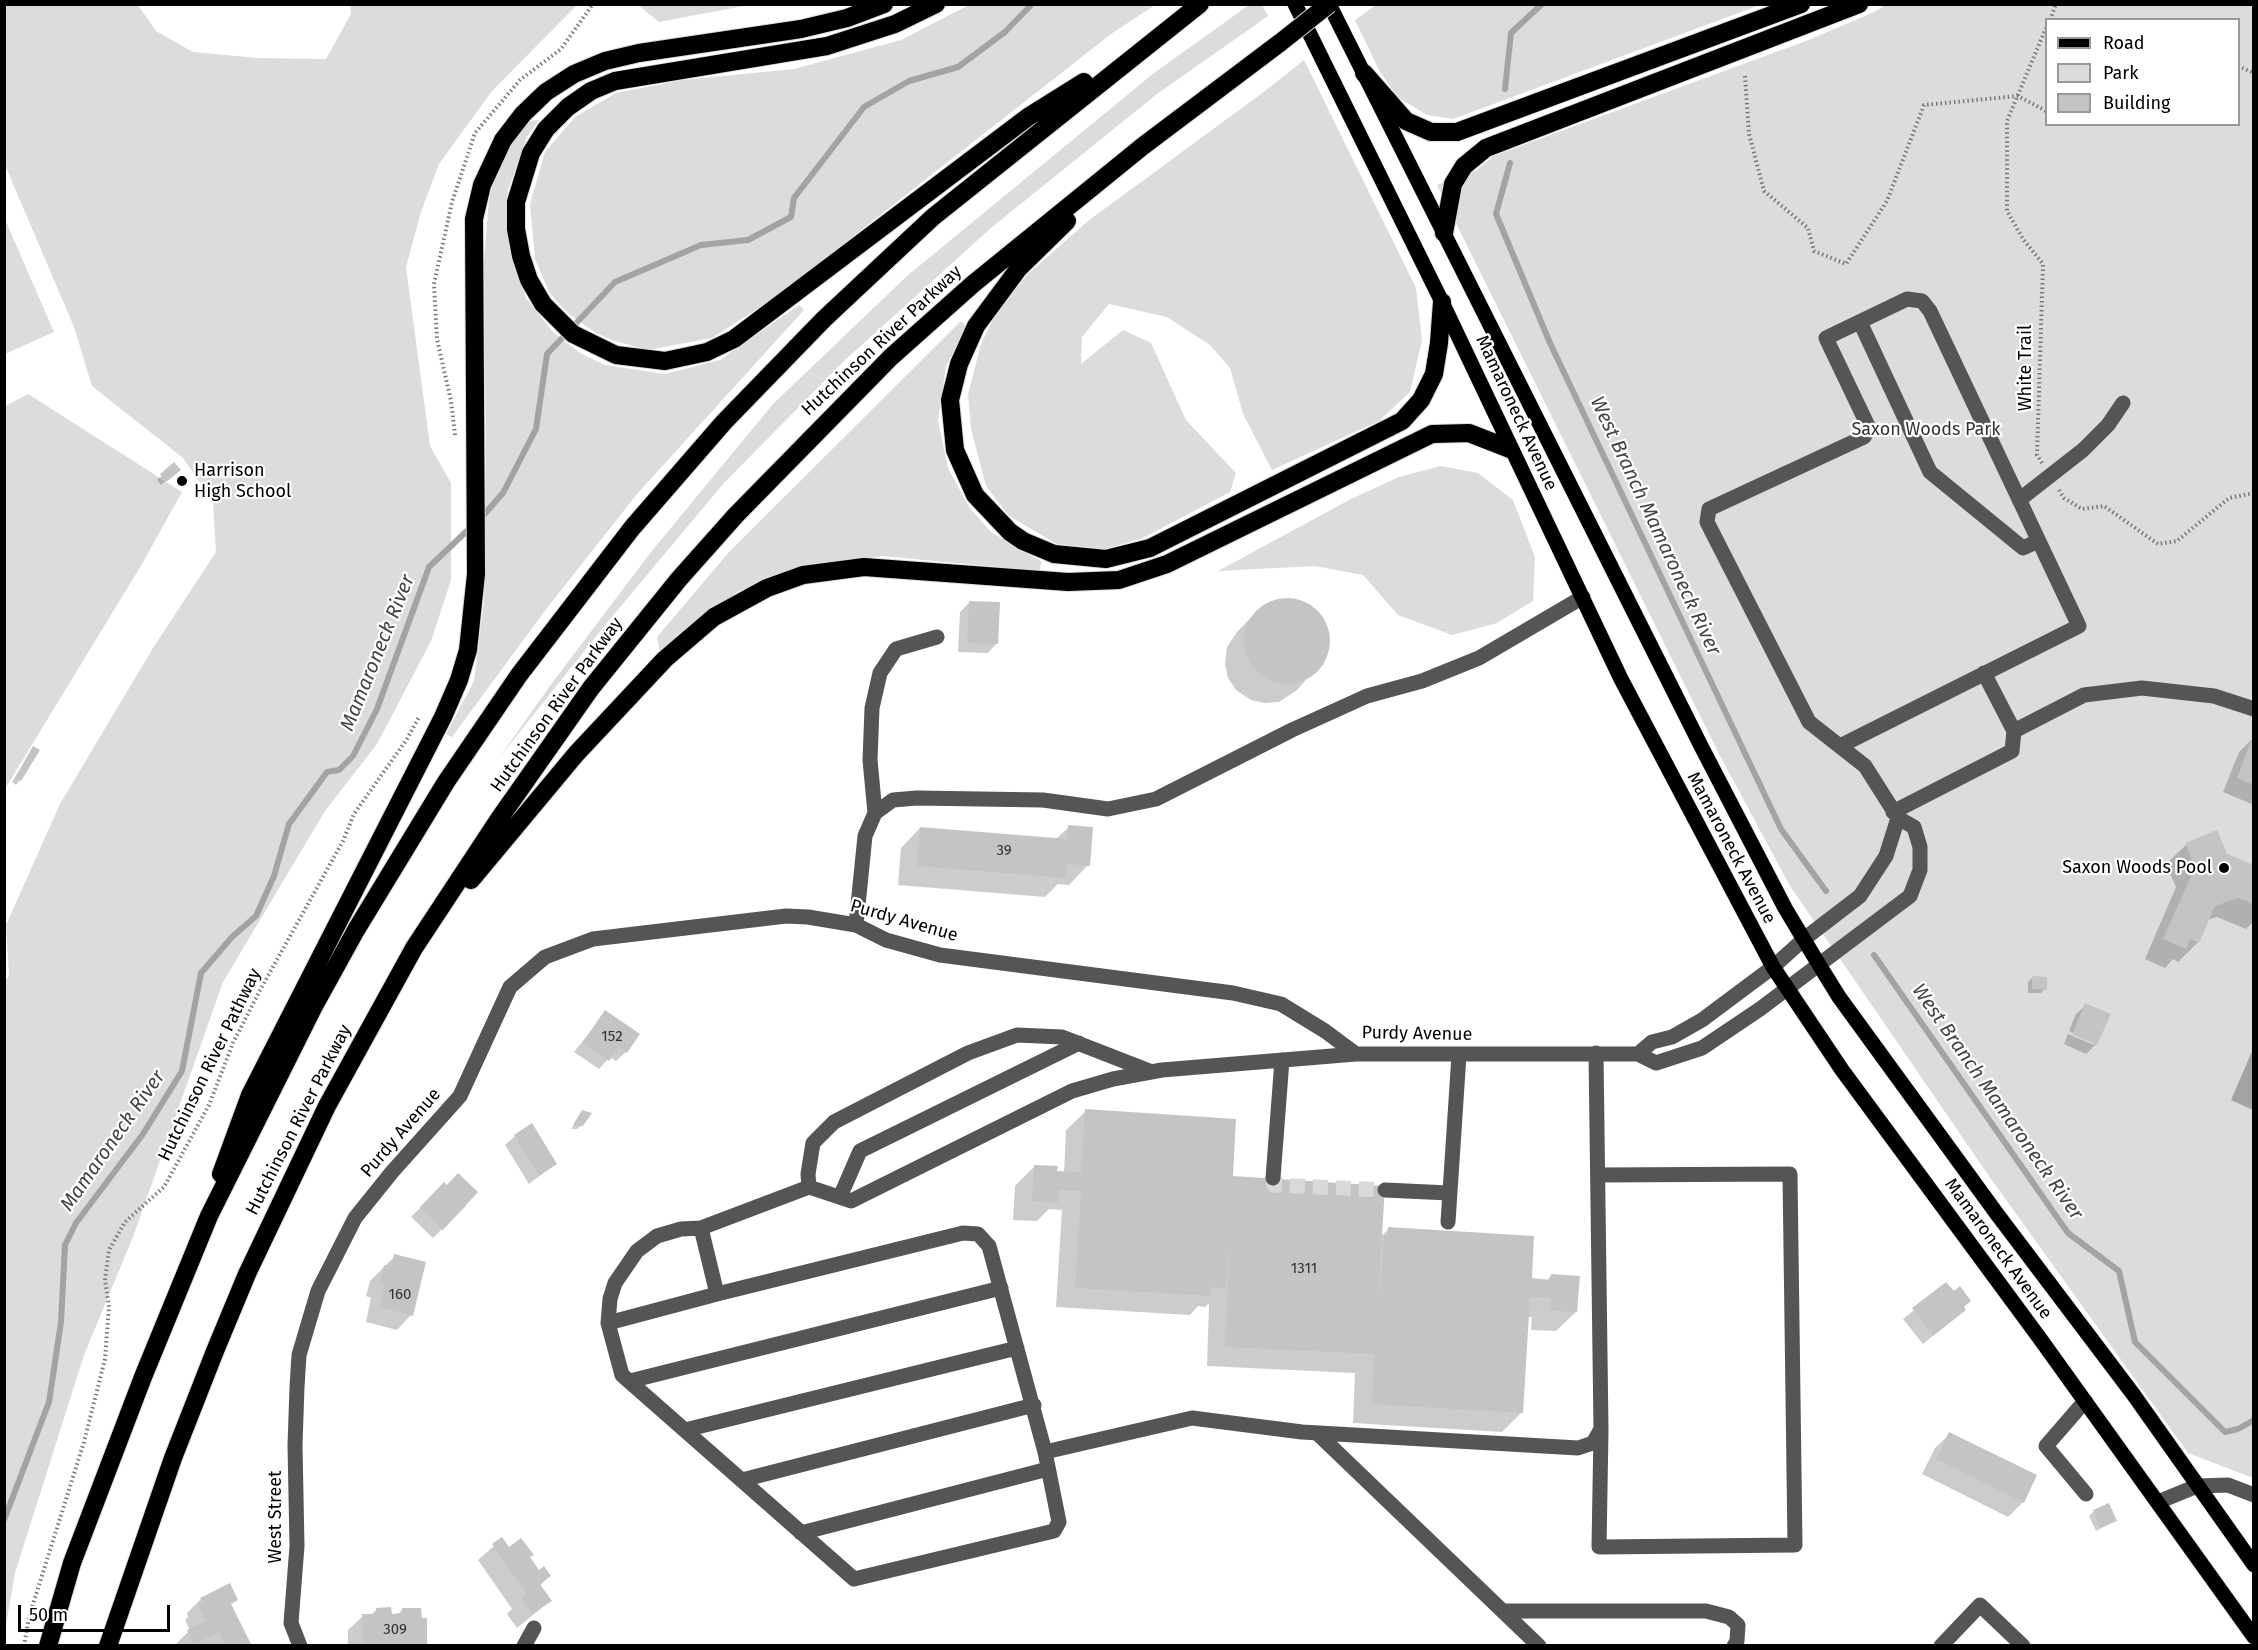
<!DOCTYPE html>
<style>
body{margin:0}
#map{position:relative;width:2258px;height:1650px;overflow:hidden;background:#fff;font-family:"Fira Sans",sans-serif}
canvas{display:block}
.frame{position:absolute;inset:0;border:6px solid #000;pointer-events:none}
.legend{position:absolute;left:2045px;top:18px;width:195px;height:108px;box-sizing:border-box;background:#fff;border:2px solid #999;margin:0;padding:8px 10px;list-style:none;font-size:18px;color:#000}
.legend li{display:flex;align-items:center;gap:12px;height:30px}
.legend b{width:30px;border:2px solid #999}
.scale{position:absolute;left:18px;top:1605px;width:152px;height:27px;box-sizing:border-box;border:3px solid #000;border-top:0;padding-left:8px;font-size:18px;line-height:21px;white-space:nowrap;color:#000;-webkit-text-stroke:4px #fff;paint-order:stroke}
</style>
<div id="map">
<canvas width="2258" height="1650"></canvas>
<div class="frame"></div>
<ul class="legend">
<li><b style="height:8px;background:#000"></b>Road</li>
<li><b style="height:16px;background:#dcdcdc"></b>Park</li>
<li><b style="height:16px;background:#c4c4c4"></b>Building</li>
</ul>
<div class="scale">50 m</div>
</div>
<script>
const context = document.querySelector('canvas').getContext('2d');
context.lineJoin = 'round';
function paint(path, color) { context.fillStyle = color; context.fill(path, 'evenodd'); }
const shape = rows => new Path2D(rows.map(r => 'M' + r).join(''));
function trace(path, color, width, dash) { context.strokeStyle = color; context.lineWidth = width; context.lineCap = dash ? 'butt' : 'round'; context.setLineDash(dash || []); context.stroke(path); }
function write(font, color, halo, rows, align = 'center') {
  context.font = font + ' "Fira Sans",sans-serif'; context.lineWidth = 4.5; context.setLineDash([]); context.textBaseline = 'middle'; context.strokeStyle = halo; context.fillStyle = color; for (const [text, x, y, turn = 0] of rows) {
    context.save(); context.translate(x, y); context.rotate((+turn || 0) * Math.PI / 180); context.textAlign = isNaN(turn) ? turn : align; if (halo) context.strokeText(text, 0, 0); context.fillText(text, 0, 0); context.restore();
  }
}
paint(shape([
 [5,4,138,5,156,31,193,52,257,58,326,59,351,14,350,5,577,5,492,91,439,164,421,212,406,267,430,446,451,483,451,580,431,641,377,744,325,811,223,982,133,1237,84,1355,15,1573,5,1631,4,983,9,976,6,925,60,804,153,648,216,552,213,501,183,458,92,386,74,327,5,165],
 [1377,4,1760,5,1453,119,1427,115,1397,97,1379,70,1355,20],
 [638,5,749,5,659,22],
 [969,5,1155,5,1111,34,773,299,712,338,648,350,614,341,596,333,569,314,550,294,535,259,530,204,545,152,575,117,616,93,682,80,794,69,901,40],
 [1249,5,1262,5,1268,16,1157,94,991,228,844,361,724,483,606,624,499,758,552,683,651,552,773,404,907,276,1154,73],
 [1885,5,2253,5,2253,1478,2188,1453,1991,1179,1790,886,1719,754,1437,185,1477,170,1493,156,1806,41,1874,12],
 [2046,20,2238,20,2238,124,2046,124],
 [1304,60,1416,288,1422,340,1410,392,1379,421,1272,470,1243,414,1230,368,1210,345,1167,317,1109,304,1082,337,1081,364,1123,330,1151,343,1186,420,1236,473,1230,492,1143,538,1105,549,1057,544,1009,516,986,486,971,429,968,394,981,344,996,314,1028,274,1088,221,1265,91],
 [539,120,527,137,508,190,509,247,526,298,553,332,580,353,605,365,665,374,720,360,799,305,804,310,637,494,547,608,452,737,446,734,474,681,484,601,486,464,484,263,489,199,501,156,529,121],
 [4,217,54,332,5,354,4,354],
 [961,321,967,327,946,366,938,420,948,468,969,507,991,532,1042,562,1039,571,883,556,799,569,739,591,660,652,657,637,729,552],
 [28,394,182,492,142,564,5,789,5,406],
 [1441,466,1478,473,1513,500,1535,557,1533,601,1497,623,1452,635,1398,615,1363,575,1315,566,1218,571,1351,499,1399,477]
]), '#dcdcdc');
paint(shape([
 [2253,1049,2253,1110,2231,1100]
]), '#a3a3a3');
paint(shape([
 [174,464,174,474,161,485,157,480],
 [1287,600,1304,603,1318,614,1326,626,1328,640,1325,658,1297,690,1279,702,1264,703,1251,700,1236,690,1228,678,1225,664,1227,647,1237,632,1257,611,1269,603],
 [969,603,997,643,988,653,958,652,960,612],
 [2254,737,2254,805,2223,792,2239,752],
 [33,748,20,780,16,785,12,782],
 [1069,827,1088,865,1069,885,1058,884,1045,897,898,885,901,848,920,828,1056,839],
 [2186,845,2226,855,2254,867,2254,921,2246,929,2217,917,2207,920,2198,942,2178,962,2173,959,2165,968,2145,959,2176,887,2166,864],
 [2032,978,2045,989,2041,993,2028,993,2028,982],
 [2086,1005,2096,1044,2086,1054,2064,1044,2068,1034,2094,1045,2094,1042,2069,1031,2076,1014],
 [606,1012,626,1052,616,1061,610,1057,599,1069,574,1052],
 [1086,1111,1231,1177,1380,1237,1389,1229,1530,1280,1546,1281,1551,1276,1576,1312,1556,1331,1531,1330,1532,1317,1527,1317,1522,1412,1502,1432,1353,1423,1355,1373,1207,1366,1209,1303,1205,1307,1198,1306,1190,1315,1056,1307,1062,1210,1049,1209,1037,1221,1013,1220,1015,1186,1035,1166,1064,1173,1066,1130],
 [582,1112,582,1125,577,1129,571,1129],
 [515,1136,555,1164,529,1184,505,1145],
 [444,1184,466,1206,433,1238,411,1217],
 [395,1256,411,1315,397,1330,366,1322,371,1298,366,1296,370,1281],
 [1946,1284,1963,1311,1923,1344,1903,1319],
 [1950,1434,2023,1502,2008,1517,1922,1474,1935,1448],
 [2094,1511,2115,1521,2096,1531,2089,1516],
 [502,1539,508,1549,529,1558,539,1572,549,1576,540,1586,550,1601,517,1628,507,1614,512,1609,478,1560],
 [201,1599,236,1600,230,1605,249,1644,174,1646,190,1630,185,1620,188,1617,187,1613],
 [377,1609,391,1615,397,1615,402,1610,426,1646,348,1646,348,1630,363,1616,370,1616]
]), '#0003');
trace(shape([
 [1505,89,1511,33,1542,4],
 [1510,163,1496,214,1550,343,1781,829,1826,891],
 [481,518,503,493,536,429,547,354,615,282,701,245,748,240,791,217,794,198,864,107,909,81,958,67,1005,32,1032,4],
 [1874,955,2068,1233,2119,1271,2135,1342,2225,1432,2238,1429,2254,1420],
 [4,1520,49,1402,61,1322,65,1245,76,1223,143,1134,182,1071,201,973,232,937,256,916,274,876,289,824,327,772,339,770,353,756,377,709,429,567,471,527]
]), '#a3a3a3', 6);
paint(shape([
 [174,462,181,470,166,482,160,474],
 '1244 641a43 43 0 1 1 86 0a43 43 0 1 1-86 0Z',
 [969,601,1000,602,998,644,967,643],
 [2253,736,2254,736,2254,785,2237,778],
 [33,746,40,750,21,781,15,778],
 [1068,825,1093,827,1090,866,1067,864,1066,878,917,866,920,827,1067,839],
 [2217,830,2227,854,2254,865,2254,904,2238,898,2215,906,2199,943,2190,939,2186,949,2163,939,2195,867,2185,843],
 [2032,976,2047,977,2047,990,2032,989],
 [2085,1003,2111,1014,2097,1045,2072,1034],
 [605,1010,640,1034,627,1053,619,1047,609,1061,583,1042],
 [1085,1109,1236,1119,1233,1176,1385,1186,1377,1318,1384,1236,1387,1236,1388,1227,1534,1236,1532,1278,1550,1280,1551,1274,1580,1276,1577,1312,1550,1311,1551,1298,1530,1297,1523,1413,1372,1404,1374,1354,1225,1347,1230,1236,1226,1288,1211,1287,1211,1296,1075,1288,1081,1191,1059,1190,1058,1203,1032,1201,1034,1165,1058,1166,1057,1171,1081,1172],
 [582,1110,592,1113,583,1126,573,1125],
 [532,1123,557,1164,539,1176,514,1135],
 [458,1173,478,1192,443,1230,420,1207,444,1182,447,1185],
 [394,1254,426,1262,413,1316,380,1307,384,1283,380,1282,384,1265,391,1267],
 [1946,1282,1954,1291,1960,1286,1971,1301,1964,1307,1966,1310,1933,1336,1912,1308],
 [1949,1432,2037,1475,2024,1503,1936,1459],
 [2109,1503,2117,1521,2100,1528,2093,1510],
 [502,1537,509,1547,521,1538,534,1555,530,1557,539,1570,544,1566,551,1576,540,1584,552,1601,532,1614,521,1598,527,1594,492,1544],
 [230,1583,238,1600,231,1604,251,1644,226,1646,219,1632,194,1644,187,1630,206,1621,198,1604,203,1602,200,1598],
 [391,1607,392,1614,402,1613,402,1608,421,1608,422,1618,427,1618,427,1646,363,1646,362,1614,376,1614,376,1608]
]), '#c4c4c4');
trace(shape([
 [1273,1178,1274,1185,1385,1190]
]), '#d9d9d9', 15, [15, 8]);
const major = shape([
 [1295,4,1442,302,1621,679,1773,967,1842,1070,2041,1340,2254,1637],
 [1329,4,1701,746,1785,908,1818,963,1839,997,1997,1214,2133,1394,2254,1565]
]);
const highway = shape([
 [936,4,895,24,827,46,615,81,591,91,568,107,546,129,531,153,516,202,516,229,521,256,529,280,543,304,573,334,616,355,665,361,707,352,734,339,1028,117,1084,82],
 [1364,73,1406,121,1431,132,1457,132,1801,4],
 [1067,221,1019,268,976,326,959,364,950,400,955,450,975,495,1010,532,1023,541,1054,554,1106,559,1150,548,1402,421,1421,400,1434,374,1439,343,1442,302],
 [1444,233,1453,184,1464,166,1486,148,1859,4],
 [471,880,576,754,665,659,714,617,767,588,803,575,864,567,1068,582,1119,580,1167,564,1432,434,1469,433,1510,449],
 [221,1174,250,1095,443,717,459,680,468,650,476,574,474,219,482,185,503,140,523,114,546,92,574,74,605,61,639,53,801,29,847,18,884,4],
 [48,1646,72,1563,143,1377,209,1216,313,1008,356,930,446,782,519,675,632,528,724,422,824,319,933,217,1200,4],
 [108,1646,173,1458,215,1351,247,1274,327,1106,414,948,499,819,591,688,679,579,736,515,891,357,973,284,1143,146,1281,42]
]);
trace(major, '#dbdbdb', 16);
trace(highway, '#dbdbdb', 20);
trace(shape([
 [2050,20,2056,4],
 [2238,66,2254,73],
 [1745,76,1749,134,1764,191,1808,228,1814,251,1846,264,1887,201,1924,105,2018,96,2046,111],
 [455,435,451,401,437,339,434,284,452,202,475,133,520,80,561,49,593,4],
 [2042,463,2037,455,2043,264,2023,239,2007,211,2007,121,2046,28],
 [2059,490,2064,498,2082,509,2104,506,2158,544,2177,541,2229,498,2254,493],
 [24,1646,29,1617,84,1442,105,1359,109,1307,105,1280,109,1250,125,1222,164,1187,209,1105,233,1043,259,992,343,841,354,814,407,739,419,717]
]), '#777', 4, [1.5, 3]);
trace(shape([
 [1860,322,1930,472,2023,548,2038,541],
 [2019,500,2083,450,2108,425,2123,403],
 [2014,731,2084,695,2142,688,2214,696,2254,709],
 [1893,812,2012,751,2014,731,1984,673],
 [875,813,870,760,872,708,880,673,896,649,937,637],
 [856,925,865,836,875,813,893,800,917,798,1043,800,1108,809,1156,799,1292,730,1367,696,1422,681,1479,658,1583,597],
 [1356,1054,1162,1070,1113,1079,1072,1091,851,1201,809,1187,701,1228,717,1294,963,1233,978,1234,989,1246,1045,1452,1192,1418,1302,1432,1578,1448,1593,1443,1601,1429,1596,1053],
 [1638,1054,1652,1042,1672,1037,1702,1020,1773,967,1804,939,1860,896,1886,856,1898,818],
 [1598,1175,1790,1174,1795,1545,1599,1547,1601,1431],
 [1273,1178,1282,1060],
 [809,1187,808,1174,813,1143,834,1122,968,1053,1017,1035,1062,1037,1152,1072],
 [1385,1190,1449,1193],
 [840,1197,860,1151,1079,1043],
 [1448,1222,1459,1055],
 [701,1228,681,1229,657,1236,637,1251,615,1283,610,1299,608,1323,622,1375,854,1579,1054,1531,1059,1522,1045,1452],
 [608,1323,717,1294],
 [630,1381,1001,1288],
 [2085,1401,2046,1446,2086,1494],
 [685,1430,1017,1348],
 [1317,1433,1539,1646],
 [742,1480,1034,1405],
 [2158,1502,2197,1486,2228,1485,2254,1495],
 [801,1533,1048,1469],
 [1503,1611,1706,1611,1729,1617,1738,1625,1737,1641,1734,1646],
 [300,1646,291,1623,297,1546,295,1445,297,1387,299,1355,318,1291,355,1218,392,1172,460,1096,510,987,545,957,593,939,786,916,808,917,856,925,886,940,940,955,1233,993,1281,1004,1325,1031,1356,1054,1638,1054,1656,1063,1702,1048,1760,1009,1910,896,1920,870,1920,847,1914,827,1898,818,1865,766,1809,722,1707,522,1709,509,1864,437,1869,428,1826,338,1907,299,1922,301,1930,311,2079,626,1840,746],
 [524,1646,534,1628],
 [1941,1646,1980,1605,2023,1646]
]), '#555', 15);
trace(major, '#000', 15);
trace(highway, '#000', 18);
const highwayBridge = shape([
 [1281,42,1329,4]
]);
trace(highwayBridge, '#dbdbdb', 20, []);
trace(highwayBridge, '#000', 18);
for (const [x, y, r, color] of [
 [182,481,6,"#000"],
 [2224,868,6,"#000"]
]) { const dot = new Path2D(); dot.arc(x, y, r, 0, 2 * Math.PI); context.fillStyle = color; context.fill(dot); trace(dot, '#fff', 2); }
write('15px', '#313131', null, [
 ["39",1004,851],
 ["152",612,1037],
 ["1311",1304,1269],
 ["160",400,1295],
 ["309",395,1630]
]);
write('18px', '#000', '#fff', [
 ["Hutchinson River Parkway",882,341,-43],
 ["White Trail",2026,368,-90],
 ["Mamaroneck Avenue",1516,413,65],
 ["Hutchinson River Parkway",557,705,-54],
 ["Mamaroneck Avenue",1731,848,62],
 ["Purdy Avenue",904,921,16],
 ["Purdy Avenue",1417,1034,1],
 ["Hutchinson River Pathway",210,1065,-64],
 ["Hutchinson River Parkway",299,1120,-63],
 ["Purdy Avenue",401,1133,-49],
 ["Mamaroneck Avenue",1998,1249,54],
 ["West Street",276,1517,-90]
]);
write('18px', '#333', '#fff', [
 ["Saxon Woods Park",1926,430]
]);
write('18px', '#000', '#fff', [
 ["Harrison",194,471],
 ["High School",194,492],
 ["Saxon Woods Pool",2212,868,"right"]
], 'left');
write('italic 20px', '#444', '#fff', [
 ["West Branch Mamaroneck River",1655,526,65],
 ["Mamaroneck River",378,653,-68],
 ["West Branch Mamaroneck River",1997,1102,55],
 ["Mamaroneck River",113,1141,-55]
]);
</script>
